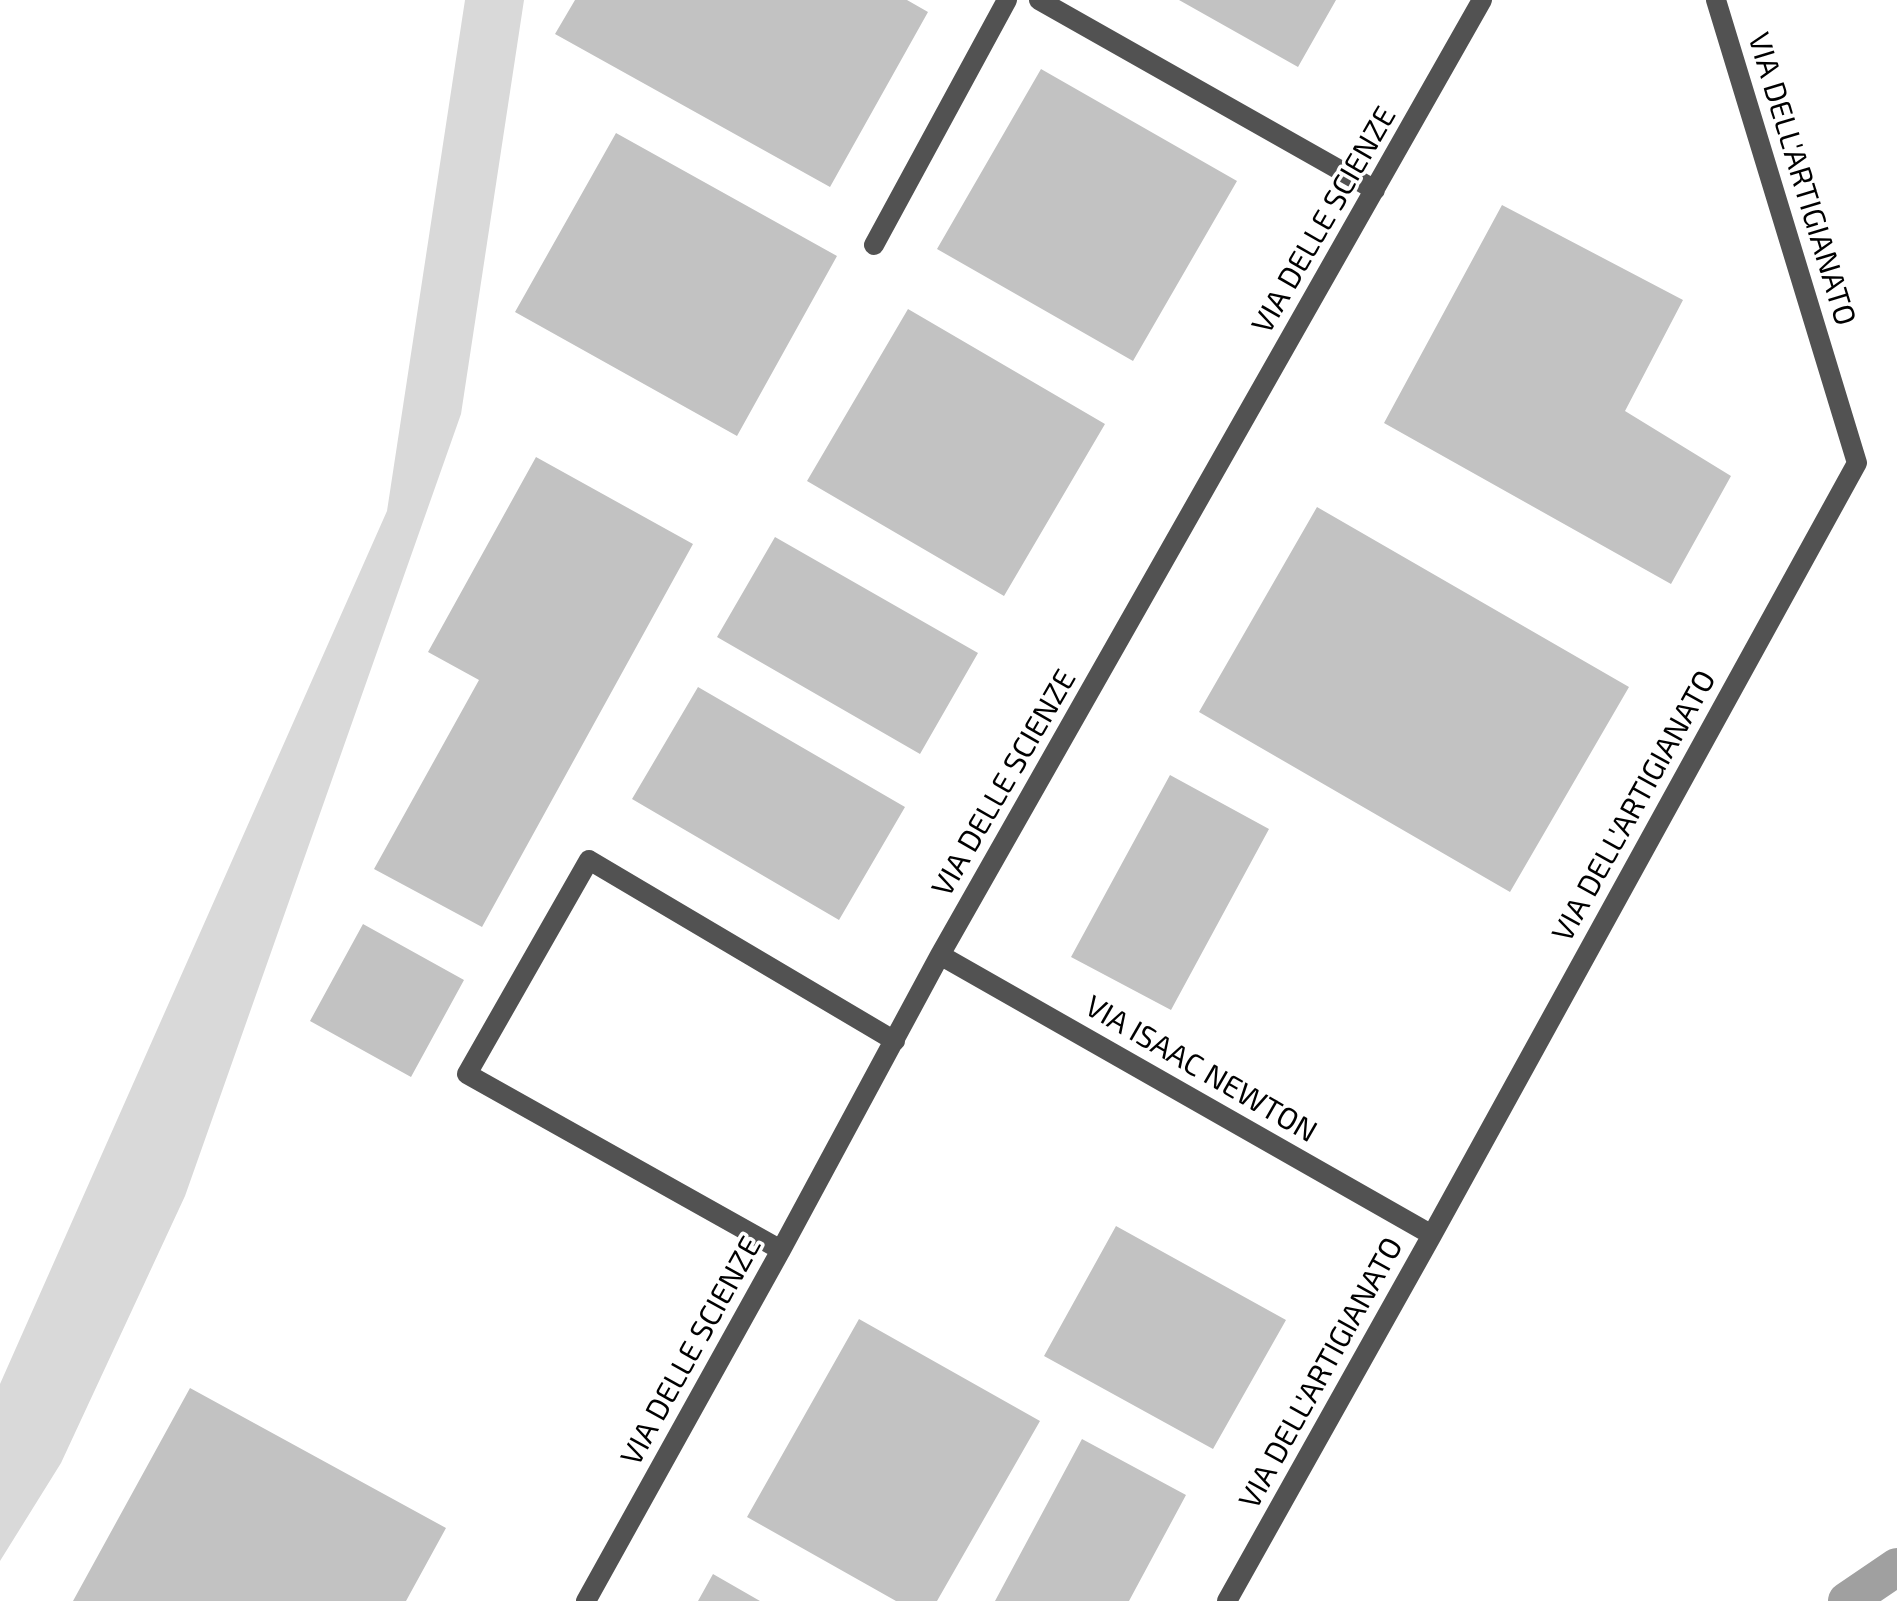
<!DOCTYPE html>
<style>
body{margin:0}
canvas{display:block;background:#fff}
</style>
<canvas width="1897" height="1601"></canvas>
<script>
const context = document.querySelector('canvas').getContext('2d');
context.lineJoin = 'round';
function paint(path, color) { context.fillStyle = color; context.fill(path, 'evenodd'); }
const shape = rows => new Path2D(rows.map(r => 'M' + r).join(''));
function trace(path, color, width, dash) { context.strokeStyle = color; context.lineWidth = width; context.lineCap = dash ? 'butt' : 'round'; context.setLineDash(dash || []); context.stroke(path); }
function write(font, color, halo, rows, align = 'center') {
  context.font = font + ' "Exo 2",sans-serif'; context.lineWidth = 7; context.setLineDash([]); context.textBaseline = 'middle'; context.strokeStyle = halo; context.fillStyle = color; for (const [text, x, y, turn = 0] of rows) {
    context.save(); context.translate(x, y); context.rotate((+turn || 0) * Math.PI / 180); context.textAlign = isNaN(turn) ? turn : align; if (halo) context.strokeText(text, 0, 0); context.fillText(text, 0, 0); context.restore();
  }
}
paint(shape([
 [465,0,524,0,461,414,185,1196,61,1463,0,1561,0,1384,387,511]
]), '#d9d9d9');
trace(shape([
 [1847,1601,1897,1567]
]), '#a0a0a0', 38);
paint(shape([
 [575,0,907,0,928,12,830,187,555,34],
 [1179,0,1336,0,1298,67],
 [1041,69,1237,181,1133,361,937,249],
 [616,133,837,256,737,436,515,312],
 [1502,205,1683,300,1625,411,1731,476,1671,584,1384,423],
 [908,309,1105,424,1004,596,807,481],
 [536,457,693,544,482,927,374,869,479,680,428,652],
 [1317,507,1629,687,1510,892,1199,712],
 [775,537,978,653,920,754,717,637],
 [698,687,905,807,839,920,632,799],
 [1170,775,1269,829,1171,1010,1071,957],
 [363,924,464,980,411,1077,310,1021],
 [1116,1226,1286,1320,1213,1449,1044,1356],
 [859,1319,1040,1421,937,1601,896,1601,747,1517],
 [190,1388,446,1528,406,1601,73,1601],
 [1082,1439,1186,1495,1129,1601,995,1601],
 [713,1574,760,1601,698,1601]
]), '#c2c2c2');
trace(shape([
 [1039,0,1375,190],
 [874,245,1007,0],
 [940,955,1432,1235],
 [781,1250,467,1074,589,860,895,1041],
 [586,1601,781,1250,940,955,1482,0],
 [1227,1601,1432,1235,1857,463,1716,0]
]), '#525252', 20);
write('30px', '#000', '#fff', [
 ["VIA DELL'ARTIGIANATO",1802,179,73],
 ["VIA DELLE SCIENZE",1324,220,-60],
 ["VIA DELLE SCIENZE",1004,783,-60],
 ["VIA DELL'ARTIGIANATO",1634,806,-61],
 ["VIA ISAAC NEWTON",1201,1069,30],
 ["VIA DELLE SCIENZE",691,1351,-61],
 ["VIA DELL'ARTIGIANATO",1321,1373,-61]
]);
</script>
